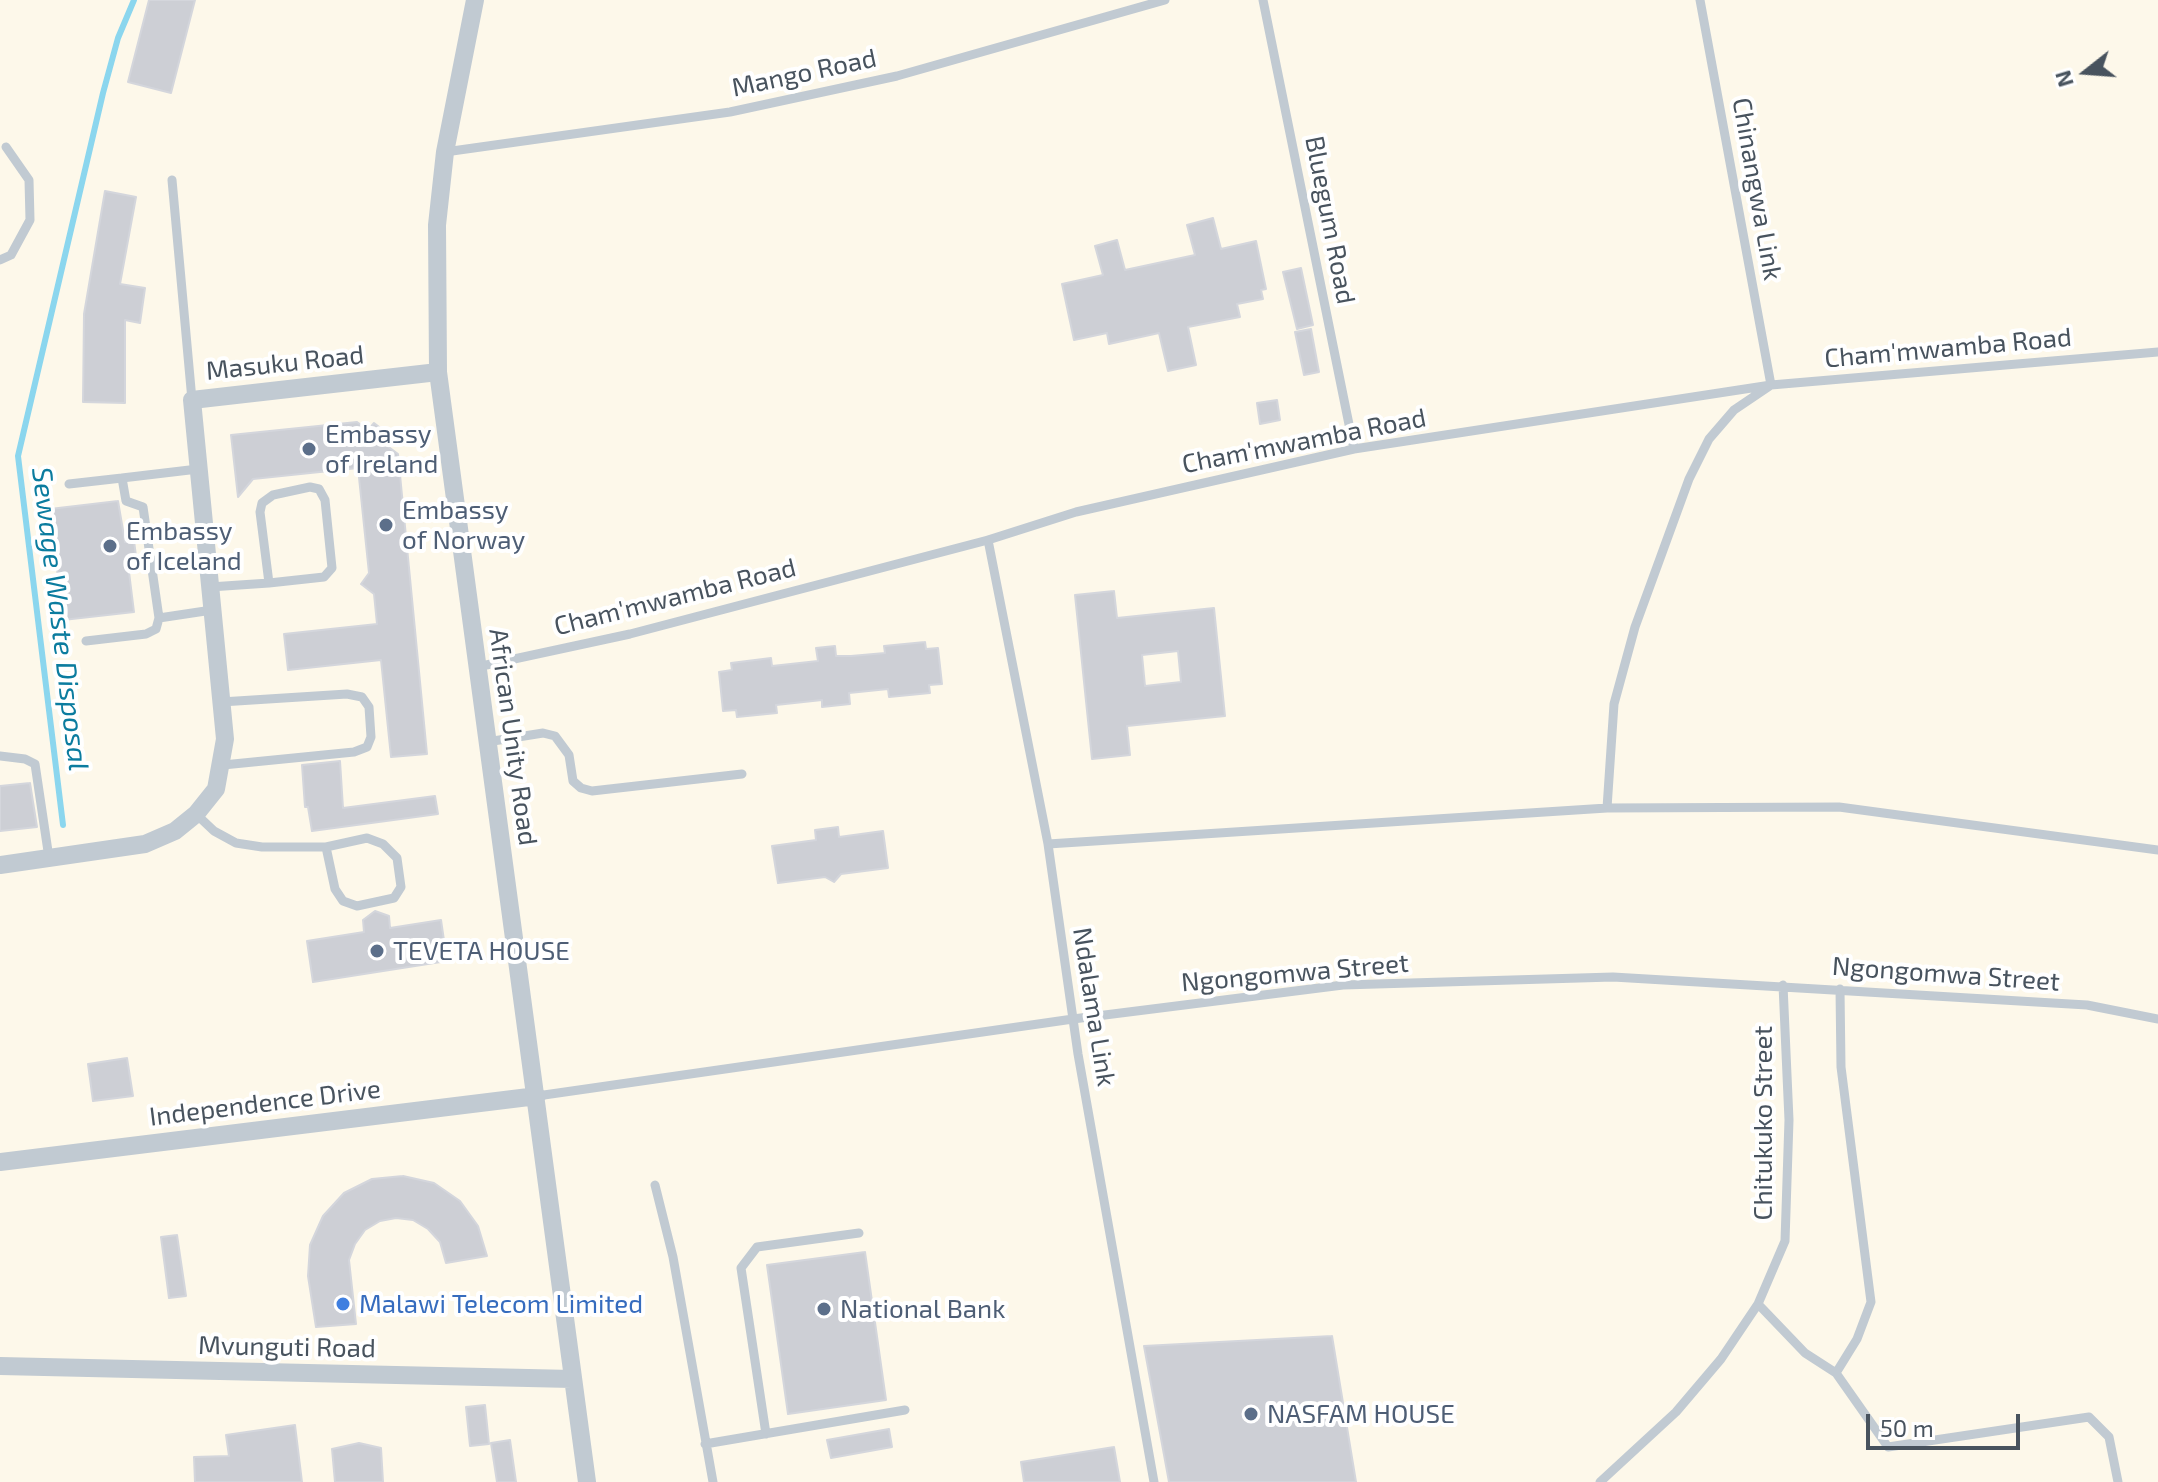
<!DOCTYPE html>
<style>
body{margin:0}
#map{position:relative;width:2158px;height:1482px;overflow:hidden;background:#f3f0f0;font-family:"Exo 2",sans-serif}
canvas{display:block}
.north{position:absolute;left:2046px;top:32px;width:80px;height:80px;-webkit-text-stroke:6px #fff;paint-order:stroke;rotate:253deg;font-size:22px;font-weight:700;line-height:32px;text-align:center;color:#48535e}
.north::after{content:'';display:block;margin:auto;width:28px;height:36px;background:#48535e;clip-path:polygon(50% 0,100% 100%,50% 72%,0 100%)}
.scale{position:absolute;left:1866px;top:1414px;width:154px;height:36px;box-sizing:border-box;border:4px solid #48535e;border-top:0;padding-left:10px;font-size:24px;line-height:28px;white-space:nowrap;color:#48535e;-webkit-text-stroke:6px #fff;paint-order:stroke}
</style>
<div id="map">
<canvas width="2158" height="1482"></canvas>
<div class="north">N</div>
<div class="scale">50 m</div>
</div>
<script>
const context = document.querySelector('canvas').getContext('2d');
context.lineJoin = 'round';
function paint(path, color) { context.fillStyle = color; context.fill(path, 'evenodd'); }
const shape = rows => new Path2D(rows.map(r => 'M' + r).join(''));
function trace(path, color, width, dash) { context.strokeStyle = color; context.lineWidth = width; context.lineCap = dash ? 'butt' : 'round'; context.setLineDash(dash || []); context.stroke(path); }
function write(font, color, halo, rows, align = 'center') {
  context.font = font + ' "Exo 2",sans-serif'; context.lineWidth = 8; context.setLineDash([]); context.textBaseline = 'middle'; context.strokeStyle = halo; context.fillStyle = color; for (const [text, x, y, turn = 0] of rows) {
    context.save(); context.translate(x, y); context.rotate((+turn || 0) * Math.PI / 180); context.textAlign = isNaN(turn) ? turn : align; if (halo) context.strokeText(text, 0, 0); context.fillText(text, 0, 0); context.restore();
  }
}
paint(shape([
 [0,0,2158,0,2158,1482,0,1482]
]), '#fdf8ea');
trace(shape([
 [63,825,18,456,103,93,118,38,134,0]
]), '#8bd6ee', 6);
const building = shape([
 [149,0,195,0,171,93,128,82,149,0],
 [105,191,136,197,120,284,145,288,140,323,125,320,125,403,83,402,84,314,105,191],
 [1213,218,1221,249,1256,241,1266,289,1261,290,1263,299,1237,304,1240,317,1188,327,1196,365,1168,371,1159,333,1109,344,1107,333,1074,340,1062,284,1103,275,1095,246,1117,240,1125,270,1195,255,1187,225,1213,218],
 [1301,268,1313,325,1297,329,1283,272,1301,268],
 [1311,329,1319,372,1304,375,1295,332,1311,329],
 [1277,400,1280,420,1260,424,1257,403,1277,400],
 [357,422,368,430,374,423,392,437,386,445,398,454,427,754,391,757,381,660,288,670,284,634,377,624,374,594,361,584,369,573,358,468,253,479,238,497,231,435,357,422],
 [118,501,125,542,134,541,138,571,129,572,134,612,63,620,50,509,118,501],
 [1114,591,1117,618,1214,608,1225,716,1127,726,1130,755,1092,759,1075,595,1114,591],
 [1178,651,1181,682,1145,686,1142,655,1178,651],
 [925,642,926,649,938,648,942,684,929,685,930,693,889,697,888,689,849,693,850,704,822,707,822,700,776,705,777,713,737,717,736,710,723,711,719,672,732,670,731,663,771,658,772,666,818,661,816,648,835,646,836,656,851,656,885,653,884,646,925,642],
 [340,761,343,808,435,796,438,814,312,831,308,807,305,807,302,765,340,761],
 [30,783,37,827,0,831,0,786,30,783],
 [838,827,839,837,883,831,888,868,841,874,834,882,825,877,778,883,772,846,816,840,815,830,838,827],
 [375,911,389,916,390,928,441,920,447,961,313,982,307,941,364,932,363,920,375,911],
 [127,1058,133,1096,93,1101,88,1064,127,1058],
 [403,1176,434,1183,460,1201,478,1226,487,1256,446,1263,440,1242,428,1229,413,1220,396,1218,380,1221,365,1230,355,1244,349,1260,356,1324,316,1327,308,1276,310,1245,323,1216,344,1193,372,1179,403,1176],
 [177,1235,186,1296,169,1298,161,1237,177,1235],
 [865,1252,886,1400,788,1414,767,1265,865,1252],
 [1332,1336,1356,1482,1169,1482,1144,1346,1332,1336],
 [485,1405,489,1444,470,1446,466,1407,485,1405],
 [295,1425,302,1482,195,1482,194,1457,229,1456,226,1435,295,1425],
 [889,1429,892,1447,831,1458,827,1440,889,1429],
 [510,1440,516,1482,497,1482,491,1443,510,1440],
 [359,1443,381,1448,383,1482,335,1482,332,1449,359,1443],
 [1114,1447,1120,1482,1024,1482,1021,1462,1114,1447]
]);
paint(building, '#cdcfd5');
trace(building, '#d4d6dc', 2);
trace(shape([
 [1263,0,1354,449],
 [445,152,730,112,897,76,1165,0],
 [172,180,192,400],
 [0,260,11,255,30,220,29,180,6,147],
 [122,478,198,469],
 [69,484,122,478,126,501,143,507,159,618,156,629,146,634,86,641],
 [988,540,1048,844,1078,1054,1154,1482],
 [210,587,269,583,324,577,332,568,325,500,319,489,310,487,273,495,262,503,260,512,269,583],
 [159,618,212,610],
 [477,667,630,634,988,540,1076,512,1354,449,1771,385,2158,352],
 [221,702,347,694,362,697,369,707,371,737,367,747,354,752,223,765],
 [487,742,543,733,555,736,569,755,573,781,581,788,592,791,742,774],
 [0,756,25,759,35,764,49,858],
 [1607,808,1614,704,1635,627,1689,479,1709,439,1734,410,1771,385,1700,0],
 [196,814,214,831,236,843,262,847,326,847,367,838,383,844,397,858,401,887,394,898,357,906,343,901,335,889,326,847],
 [1048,844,1607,808,1839,807,2158,850],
 [537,1096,1073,1019,1343,985,1613,977,2087,1005,2158,1019],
 [655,1185,673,1257,713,1482],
 [1758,1304,1805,1353,1836,1373,1888,1447,2089,1417,2109,1437,2118,1482],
 [1836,1373,1857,1339,1871,1302,1841,1067,1840,989],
 [766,1434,741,1268,757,1247,859,1233],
 [705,1444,905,1410],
 [1600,1482,1676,1412,1721,1359,1758,1304,1785,1241,1789,1120,1783,985]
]), '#c1cad2', 9);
trace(shape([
 [475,0,445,152,437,225,438,372,587,1482],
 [0,865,145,844,175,831,196,814,216,789,225,739,192,400,438,372],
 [0,1162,537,1096],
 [0,1366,572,1379]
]), '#c1cad2', 18);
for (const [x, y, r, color] of [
 [309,449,8,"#5c6f8a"],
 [386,525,8,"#5c6f8a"],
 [110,546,8,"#5c6f8a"],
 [377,951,8,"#5c6f8a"],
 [343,1304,8,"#3f7fe0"],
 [824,1309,8,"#5c6f8a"],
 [1251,1414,8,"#5c6f8a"]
]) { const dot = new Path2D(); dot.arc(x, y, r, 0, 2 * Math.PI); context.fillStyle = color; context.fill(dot); trace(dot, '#fff', 3); }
write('26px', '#48535e', '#fff', [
 ["Mango Road",804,73,-12],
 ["Chinangwa Link",1757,189,80],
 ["Bluegum Road",1330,220,79],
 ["Cham'mwamba Road",1948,348,-5],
 ["Masuku Road",285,363,-6],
 ["Cham'mwamba Road",1304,441,-11],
 ["Cham'mwamba Road",675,597,-14],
 ["African Unity Road",513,737,82],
 ["Ngongomwa Street",1295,973,-5],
 ["Ngongomwa Street",1946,974,4],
 ["Ndalama Link",1094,1007,81],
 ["Independence Drive",265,1103,-7],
 ["Chitukuko Street",1763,1123,-90],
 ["Mvunguti Road",287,1347,1]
]);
write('26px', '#4e5e75', '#fff', [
 ["Embassy",325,434],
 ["of Ireland",325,464],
 ["Embassy",402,510],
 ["of Norway",402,540],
 ["Embassy",126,531],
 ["of Iceland",126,561],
 ["TEVETA HOUSE",393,951],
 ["National Bank",840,1309],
 ["NASFAM HOUSE",1267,1414]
], 'left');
write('26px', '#366cbe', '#fff', [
 ["Malawi Telecom Limited",359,1304]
], 'left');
write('italic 28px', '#0b7c9f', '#fff', [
 ["Sewage Waste Disposal",60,619,83]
]);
</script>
